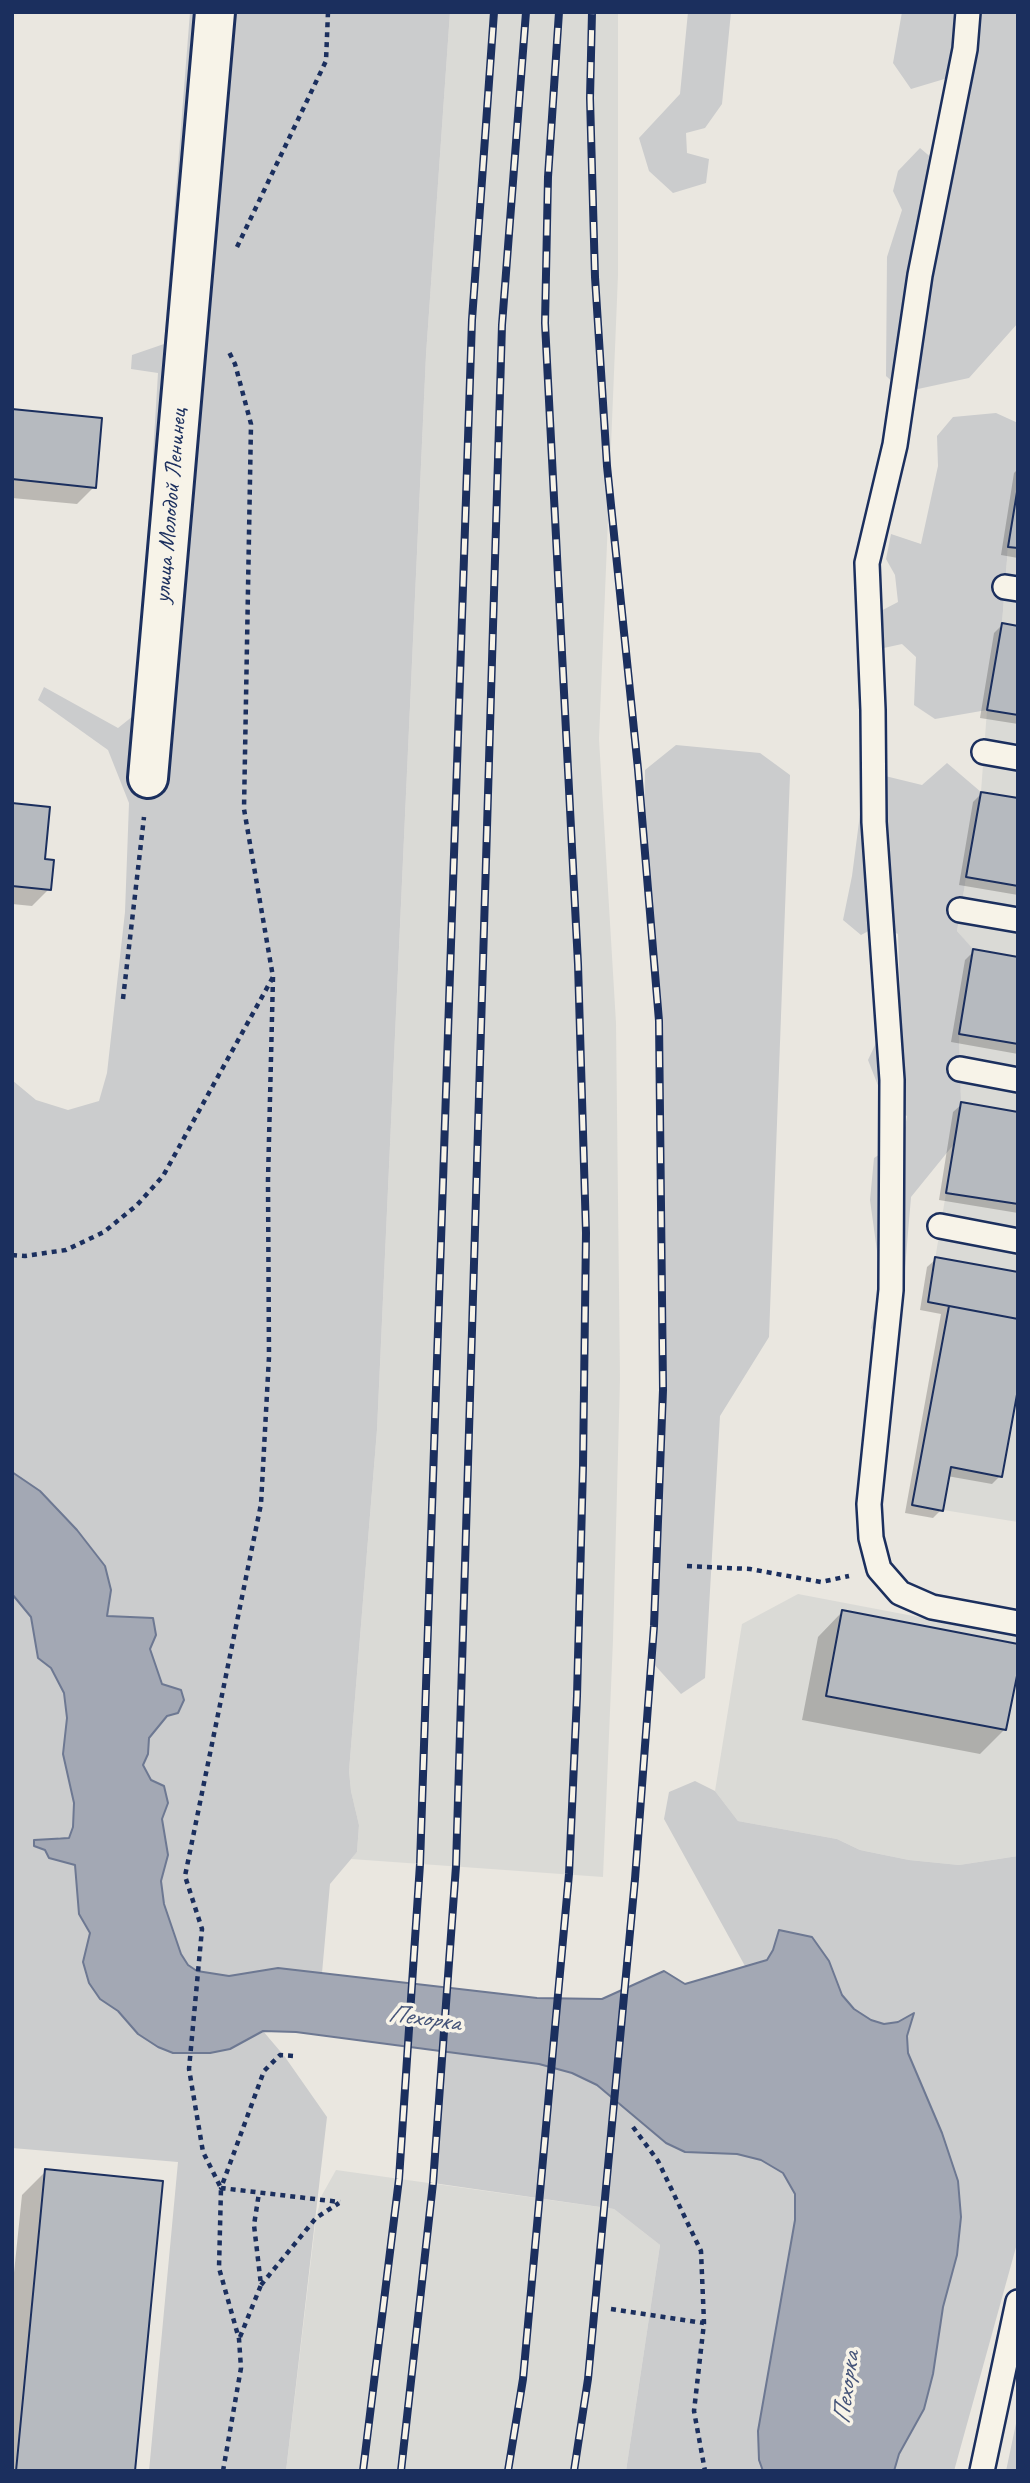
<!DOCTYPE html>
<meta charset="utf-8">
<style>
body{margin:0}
#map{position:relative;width:1030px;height:2483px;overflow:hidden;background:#eae7e0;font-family:Caveat,sans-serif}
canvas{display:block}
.frame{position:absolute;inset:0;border:14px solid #1b2f5e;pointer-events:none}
</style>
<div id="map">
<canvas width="1030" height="2483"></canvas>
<div class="frame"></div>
</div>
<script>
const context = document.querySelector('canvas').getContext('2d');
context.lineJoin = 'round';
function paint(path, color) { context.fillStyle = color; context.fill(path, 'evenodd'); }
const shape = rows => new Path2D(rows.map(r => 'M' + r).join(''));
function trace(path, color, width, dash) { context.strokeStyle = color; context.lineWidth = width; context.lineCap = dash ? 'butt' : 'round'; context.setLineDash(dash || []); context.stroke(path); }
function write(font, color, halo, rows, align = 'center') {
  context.font = font + ' Caveat,sans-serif'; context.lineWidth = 7; context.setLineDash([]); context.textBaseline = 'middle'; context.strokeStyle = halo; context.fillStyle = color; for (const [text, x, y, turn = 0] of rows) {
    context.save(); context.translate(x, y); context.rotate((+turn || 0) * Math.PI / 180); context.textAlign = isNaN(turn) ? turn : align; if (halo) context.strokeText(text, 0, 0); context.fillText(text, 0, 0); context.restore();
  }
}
paint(shape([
 [450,12,618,12,618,275,599,739,616,1023,620,1379,613,1640,603,1877,351,1859,357,1852,359,1825,351,1791,349,1771,377,1430,426,355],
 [1018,486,1018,1522,912,1505,949,1307,928,1302,961,1102,959,1034,973,950,957,931,981,792,987,710,1002,623,1008,547],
 [798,1594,1018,1636,1018,1856,959,1865,909,1860,860,1850,837,1839,738,1821,715,1791,742,1624],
 [336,2170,614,2209,660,2245,626,2471,286,2471,316,2218,322,2195]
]), '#dadad6');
paint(shape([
 [190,12,450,12,426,355,377,1430,349,1771,351,1791,359,1825,357,1852,330,1884,322,1973,278,1968,229,1976,206,1974,188,1965,181,1954,164,1904,161,1881,168,1855,162,1819,168,1803,164,1786,151,1780,143,1765,148,1754,148,1738,167,1715,181,1690,162,1684,149,1649,156,1635,107,1616,111,1590,105,1565,77,1530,40,1491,12,1472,12,1080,36,1100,68,1110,99,1101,107,1073,125,912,129,803,108,750,38,700,44,687,118,728,133,716,150,504,158,373,131,369,132,355,164,344],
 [688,12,731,12,722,104,705,128,686,133,687,153,709,159,706,183,673,193,649,171,639,138,680,94],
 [902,12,1018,12,1018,323,969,378,904,392,886,376,887,257,902,210,893,191,898,171,920,148,940,165,951,77,911,89,893,63],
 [996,413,1018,423,1018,486,1008,547,1002,623,987,710,935,719,914,705,916,657,902,644,870,651,875,614,898,602,895,575,886,559,891,534,921,544,938,466,937,436,953,417],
 [676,745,760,753,790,775,769,1337,720,1416,705,1678,681,1694,652,1662,663,1390,662,1209,659,1021,644,837,645,770],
 [947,763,981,792,957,931,973,949,959,1034,961,1102,954,1144,911,1197,900,1328,882,1342,871,1328,881,1280,870,1200,874,1158,903,1139,907,1116,886,1106,868,1060,900,992,898,934,878,926,861,935,843,920,852,876,863,791,881,775,922,785],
 [12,1594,31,1617,38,1658,51,1668,64,1693,67,1718,63,1754,74,1803,73,1827,69,1839,59,1837,45,1850,49,1858,75,1865,79,1914,90,1933,83,1962,100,1999,118,2011,138,2034,230,2049,263,2031,285,2057,327,2117,286,2471,149,2471,178,2162,12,2148],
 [695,1781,715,1791,738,1821,837,1839,860,1850,909,1860,959,1865,1018,1856,1018,2240,954,2471,894,2471,899,2454,924,2409,933,2374,943,2307,957,2255,942,2133,908,2053,907,2036,914,2013,898,2022,884,2024,871,2020,854,2009,842,1995,829,1961,773,1950,768,1960,745,1966,664,1819,669,1792],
 [443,2051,538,2064,572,2073,597,2085,685,2152,737,2154,761,2160,783,2173,795,2194,795,2220,758,2430,759,2460,763,2471,626,2471,660,2245,614,2209,433,2183],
 [1018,2414,1018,2471,1006,2471]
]), '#cbcccd');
const water = shape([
 [12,1472,40,1491,77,1530,105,1566,111,1590,107,1616,153,1618,156,1635,150,1649,162,1684,181,1690,184,1700,178,1713,167,1716,149,1738,148,1754,143,1765,151,1780,164,1786,168,1803,162,1819,168,1855,161,1881,164,1904,181,1954,188,1965,197,1971,229,1976,278,1968,537,1998,602,1999,664,1971,685,1984,767,1960,773,1950,779,1930,812,1937,829,1961,842,1995,854,2009,871,2020,884,2024,898,2022,914,2013,907,2036,908,2053,942,2133,958,2181,961,2217,957,2255,943,2307,933,2374,924,2409,899,2454,894,2471,763,2471,759,2460,758,2431,795,2220,795,2194,783,2173,761,2160,737,2154,685,2152,666,2143,597,2085,572,2073,539,2064,296,2032,263,2031,230,2049,210,2053,173,2053,158,2047,138,2034,118,2011,100,1999,89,1983,83,1962,90,1933,79,1914,75,1865,49,1858,45,1850,34,1846,34,1840,69,1838,73,1827,74,1803,63,1754,67,1718,64,1693,51,1668,38,1658,31,1617,12,1594,12,1472]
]);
paint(water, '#a3a8b4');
trace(water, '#6d7892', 2);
paint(shape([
 [12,411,94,487,77,504,12,498],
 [1018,469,1018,558,1001,555,1014,473],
 [1002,625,1018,627,1018,724,980,718,994,633],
 [981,794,1018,800,1018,895,959,885,973,802],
 [12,804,43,861,49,889,32,906,12,904],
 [974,951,1018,959,1018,1054,951,1042,965,960],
 [962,1104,1018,1114,1018,1213,939,1200,953,1112],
 [936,1259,1018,1274,1018,1379,1000,1476,992,1484,947,1476,941,1510,933,1518,905,1513,941,1314,920,1310,927,1267],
 [842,1612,1005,1729,980,1754,802,1720,818,1637],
 [46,2171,133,2471,12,2471,12,2292,22,2195]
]), '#0003');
const building = shape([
 [12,409,102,418,96,488,12,479,12,409],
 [1018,486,1018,548,1008,547,1018,486],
 [1002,623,1018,626,1018,715,987,710,1002,623],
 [981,792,1018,798,1018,886,966,877,981,792],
 [12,803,50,807,45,859,54,860,51,890,12,886,12,803],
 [973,949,1018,957,1018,1044,959,1034,973,949],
 [961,1102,1018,1112,1018,1204,946,1193,961,1102],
 [935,1257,1018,1272,1018,1319,928,1302,935,1257],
 [949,1306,1018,1319,1018,1389,1002,1477,951,1467,943,1511,912,1505,949,1306],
 [842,1610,1018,1644,1018,1671,1006,1730,826,1696,842,1610],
 [45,2169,163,2181,135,2471,16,2471,45,2169]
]);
paint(building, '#b6babf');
trace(building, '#1b2f5e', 2);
const lane = shape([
 [968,12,965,49,920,275,895,445,867,563,873,710,874,822,892,1080,891,1290,869,1504,871,1538,879,1569,900,1593,932,1607,1018,1623],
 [1005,587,1018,589],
 [984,752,1018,758],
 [960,910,1018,920],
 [960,1069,1018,1080],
 [940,1226,1018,1241],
 [982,2471,1018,2302]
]);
const street = shape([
 [148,778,215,12]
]);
trace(lane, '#1b2f5e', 28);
trace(street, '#1b2f5e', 44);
trace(shape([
 [237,247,326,61,328,12],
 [123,999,144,817],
 [12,1255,25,1256,66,1250,104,1232,137,1205,163,1176,273,977],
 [687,1566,750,1569,821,1582,849,1576],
 [293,2056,280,2055,264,2071,221,2188,340,2202],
 [633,2127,658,2161,701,2251,704,2323,694,2411,705,2471],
 [261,2285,316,2218,339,2203],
 [611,2309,704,2323],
 [240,2337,261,2285,254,2225,259,2193],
 [223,2471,241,2368,239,2339,219,2268,221,2188,203,2152,189,2069,202,1929,185,1876,261,1504,269,1357,268,1180,273,977,244,809,251,424,235,364,228,350]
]), '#1b2f5e', 4.5, [5, 5]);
trace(lane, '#f7f3e8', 23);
trace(street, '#f7f3e8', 38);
const rail = shape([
 [363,2471,399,2179,420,1864,472,320,494,12],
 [401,2471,433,2183,456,1866,502,325,526,12],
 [508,2471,523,2379,569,1874,577,1696,583,1466,586,1233,578,964,545,323,548,177,559,12],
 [574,2471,588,2379,635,1879,654,1626,663,1390,659,1021,638,769,607,466,595,277,590,98,592,12]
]);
trace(rail, '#1b2f5e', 8);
trace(rail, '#f7f3e8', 5, [16]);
write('24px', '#1b2f5e', '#f7f3e8', [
 ["улица Молодой Ленинец",171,506,-85]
]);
write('italic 26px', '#445378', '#f7f3e8', [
 ["Пехорка",424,2019,8],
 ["Пехорка",847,2388,-82]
]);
</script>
